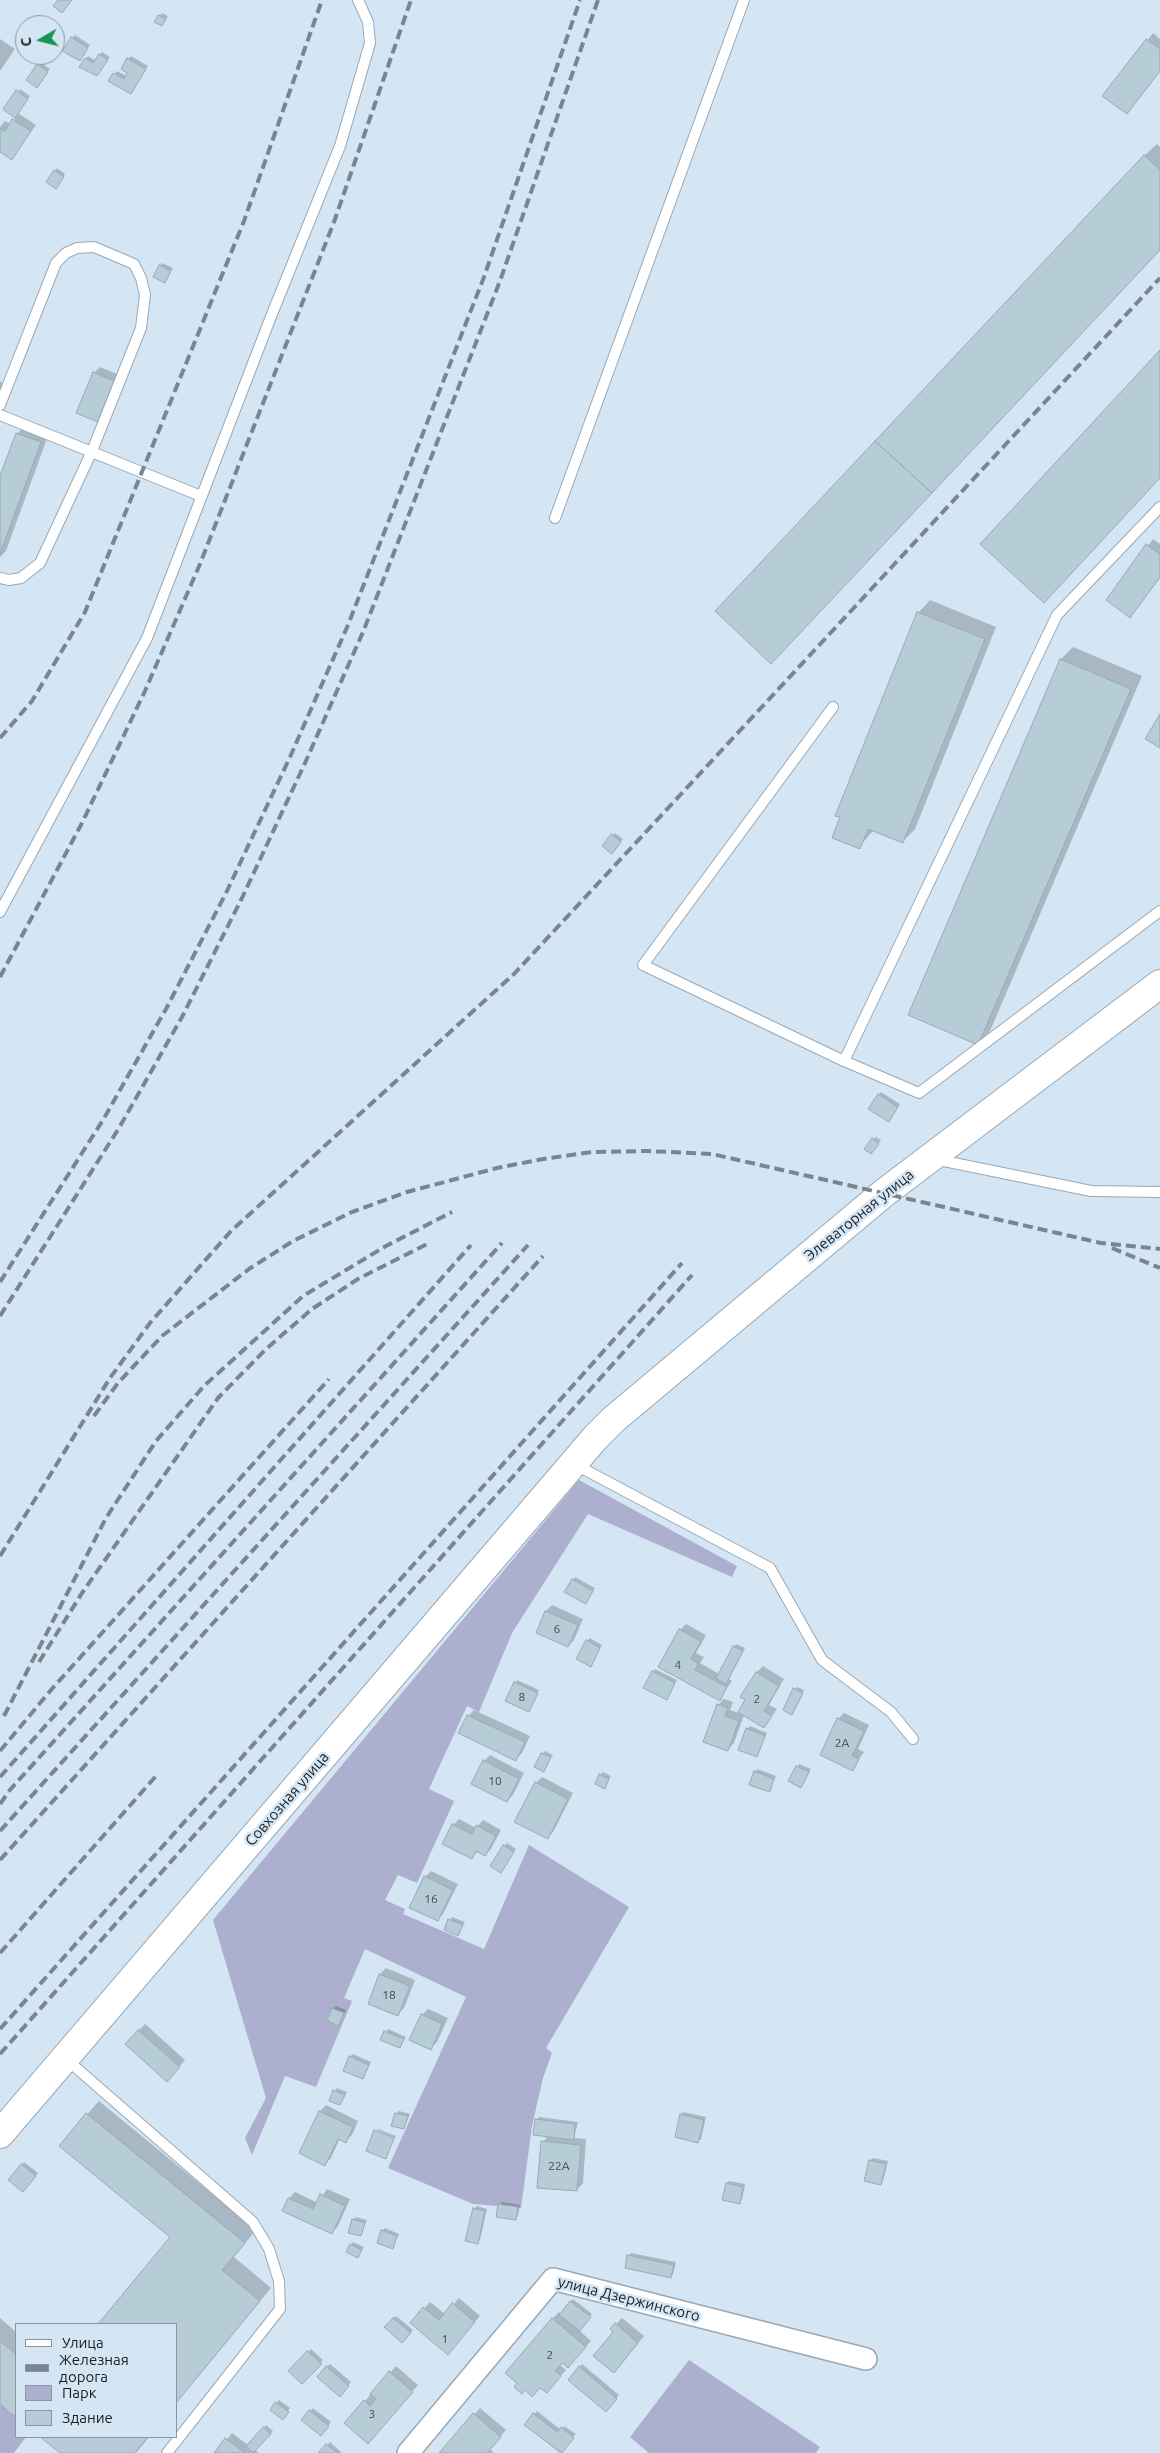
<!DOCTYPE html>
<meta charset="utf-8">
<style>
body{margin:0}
#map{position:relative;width:1160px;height:2453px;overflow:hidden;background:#d4e5f4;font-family:Ubuntu,sans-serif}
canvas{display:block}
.legend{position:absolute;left:15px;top:2323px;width:162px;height:115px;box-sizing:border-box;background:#d4e5f4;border:1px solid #8996a1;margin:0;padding:6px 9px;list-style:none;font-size:15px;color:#191f24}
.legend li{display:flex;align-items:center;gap:10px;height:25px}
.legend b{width:25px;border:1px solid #8996a1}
.north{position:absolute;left:15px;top:15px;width:50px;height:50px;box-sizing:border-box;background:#d4e5f4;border:1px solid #8996a1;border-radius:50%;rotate:262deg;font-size:14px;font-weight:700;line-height:20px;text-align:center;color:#191f24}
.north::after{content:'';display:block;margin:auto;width:18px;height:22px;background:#159452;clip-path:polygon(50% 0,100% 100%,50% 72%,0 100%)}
</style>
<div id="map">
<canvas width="1160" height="2453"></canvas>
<ul class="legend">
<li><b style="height:6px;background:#fff"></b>Улица</li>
<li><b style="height:6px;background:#7a858f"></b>Железная дорога</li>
<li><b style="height:14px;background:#acafce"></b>Парк</li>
<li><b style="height:14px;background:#b6ccd6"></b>Здание</li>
</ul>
<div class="north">С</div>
</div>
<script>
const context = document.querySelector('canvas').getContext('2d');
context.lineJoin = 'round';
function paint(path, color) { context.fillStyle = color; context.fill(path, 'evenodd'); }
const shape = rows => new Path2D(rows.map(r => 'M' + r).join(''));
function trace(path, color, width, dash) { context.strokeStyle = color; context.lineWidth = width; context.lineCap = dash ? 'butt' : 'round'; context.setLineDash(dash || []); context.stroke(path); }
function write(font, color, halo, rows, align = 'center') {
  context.font = font + ' Ubuntu,sans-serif'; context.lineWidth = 5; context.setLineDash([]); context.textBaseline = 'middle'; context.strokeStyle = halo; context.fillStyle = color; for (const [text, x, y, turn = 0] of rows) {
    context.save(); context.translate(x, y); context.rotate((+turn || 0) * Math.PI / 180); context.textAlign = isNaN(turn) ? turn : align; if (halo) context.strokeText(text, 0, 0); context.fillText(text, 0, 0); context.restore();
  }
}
paint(shape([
 [579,1480,737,1566,732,1577,588,1514,512,1633,479,1712,467,1706,429,1789,454,1801,417,1883,398,1875,385,1900,405,1909,403,1914,484,1949,529,1845,629,1907,546,2048,552,2053,543,2078,532,2126,521,2208,473,2204,388,2168,466,1997,365,1949,344,1998,352,2001,316,2087,285,2076,252,2155,245,2138,266,2098,213,1920],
 [689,2360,820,2447,816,2453,649,2453,630,2437],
 [0,2404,16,2417,16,2437,26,2437,14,2453,0,2453]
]), '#acafce');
paint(shape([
 [162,13,168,16,162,25,155,21],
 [1153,33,1160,39,1160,71,1127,113,1104,96],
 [75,35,90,45,82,57,72,38],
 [0,39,15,49,0,71],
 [102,52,110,57,99,72,86,59,88,56,96,61],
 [131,56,148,66,133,90,110,80,117,71,126,76,129,73,128,59],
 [40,62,50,69,39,83,38,65],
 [20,89,30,96,18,113,36,125,12,158,0,150,0,127,5,121,10,124,16,117,4,109],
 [1157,144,1160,147,1160,249,1144,156],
 [57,168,65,174,58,185,55,171],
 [162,263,173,268,165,281,160,266],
 [100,367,120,375,104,414,98,420,94,373],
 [0,382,3,383,0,391],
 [26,425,49,433,6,551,0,557,0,480,17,434],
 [1153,539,1160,544,1160,578,1130,616,1108,600],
 [930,600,996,627,915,829,903,841,874,830,859,847,918,613],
 [1073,647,1142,676,990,1031,978,1044,909,1014,1061,659],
 [615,833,623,839,615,849,612,835],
 [881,1092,900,1104,891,1118,879,1095],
 [876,1137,881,1140,874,1150,873,1139],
 [575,1577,595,1588,588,1600,573,1580],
 [552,1605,583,1619,574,1640,568,1646,538,1633,546,1611],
 [686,1624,706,1635,696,1653,704,1657,700,1663,719,1674,736,1644,745,1648,729,1679,732,1681,719,1700,660,1666,680,1630],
 [590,1638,602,1645,591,1665,587,1641],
 [763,1666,784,1679,769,1705,777,1709,764,1727,744,1715,734,1743,728,1749,718,1705,724,1699,733,1702,730,1710,739,1713,747,1700,757,1672],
 [655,1669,677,1680,667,1698,653,1672],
 [517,1680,539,1690,529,1710,515,1683],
 [797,1687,804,1690,792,1713,795,1689],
 [474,1710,530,1736,522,1753,516,1759,468,1716],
 [844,1713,869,1725,858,1749,864,1752,852,1769,838,1719],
 [750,1726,767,1733,757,1756,747,1729],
 [545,1751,553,1755,543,1771,542,1754],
 [490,1755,524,1773,513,1795,507,1801,484,1761],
 [799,1764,811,1769,801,1787,789,1781],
 [757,1769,776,1776,769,1791,755,1772],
 [603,1772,611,1776,604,1787,600,1775],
 [542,1777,573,1793,553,1832,547,1838,536,1783],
 [459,1819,476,1828,483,1820,501,1830,491,1849,485,1855,478,1851,471,1858,453,1825],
 [507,1843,516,1849,501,1872,504,1846],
 [431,1871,458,1884,443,1914,437,1920,425,1877],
 [452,1917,465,1922,458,1934,450,1920],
 [386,1968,415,1980,404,2008,398,2014,369,2003,380,1974],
 [336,2006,346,2010,338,2024,333,2009],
 [428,2009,448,2018,437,2042,431,2048,422,2015],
 [145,2024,185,2060,173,2074,126,2044],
 [388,2029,406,2037,400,2047,382,2039],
 [353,2054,371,2062,363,2078,350,2057],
 [337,2088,347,2092,340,2104,335,2091],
 [99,2101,256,2230,234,2257,271,2288,176,2403,176,2324,100,2324,171,2237,60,2145],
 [326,2105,358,2121,352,2135,345,2141,340,2138,331,2158,325,2164,301,2153,320,2111],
 [399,2111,410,2114,404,2128,396,2114],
 [683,2112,706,2117,701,2139,698,2141,681,2115],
 [539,2117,578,2122,574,2138,586,2139,583,2183,577,2190,543,2142,548,2136,536,2120],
 [378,2129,396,2136,395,2138,377,2130],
 [873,2158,888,2161,883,2181,880,2183,870,2161],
 [24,2162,38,2173,26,2187,22,2165],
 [729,2181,745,2184,742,2200,740,2202,727,2184],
 [327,2189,350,2199,338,2226,332,2233,283,2211,289,2198,295,2192,318,2203],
 [502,2202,520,2205,518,2216,516,2218,500,2205],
 [477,2206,487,2209,480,2240,477,2242,474,2209],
 [356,2217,367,2220,360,2235,353,2220],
 [385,2228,399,2234,393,2247,382,2231],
 [353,2242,364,2247,358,2257,351,2245],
 [631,2253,676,2262,673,2274,670,2277,628,2256],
 [459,2298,480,2316,453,2347,411,2323,430,2302,445,2314],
 [573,2299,592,2314,579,2330,591,2341,574,2360,563,2362,560,2365,566,2370,552,2386,540,2387,519,2383,507,2373,553,2318,559,2312,561,2314],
 [396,2316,413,2330,402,2342,386,2327],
 [0,2318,16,2332,16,2412,14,2414,0,2402],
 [622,2318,644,2336,620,2365,615,2332,616,2324],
 [311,2349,323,2360,302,2383,290,2371],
 [330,2364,351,2382,340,2395,327,2367],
 [582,2364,619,2395,606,2410,580,2367],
 [396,2366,418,2385,373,2436,365,2401],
 [279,2400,290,2408,285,2415,271,2410],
 [313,2408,331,2422,324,2432,303,2420],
 [480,2408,506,2430,490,2449,494,2453,441,2453],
 [537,2411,561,2430,564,2426,576,2434,560,2453,525,2425],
 [266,2425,273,2431,255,2450,259,2453,216,2453,232,2433,248,2445],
 [42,2437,149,2437,136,2453,62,2453],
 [330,2442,342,2453,320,2453]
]), '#0003');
const building = shape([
 [58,0,72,0,62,13,53,6,58,0],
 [158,15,166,19,162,26,154,22,158,15],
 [71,37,88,48,80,61,62,51,71,37],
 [1146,39,1160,49,1160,71,1127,114,1102,96,1146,39],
 [99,54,108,60,97,76,79,67,85,58,93,63,99,54],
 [127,58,146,69,131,94,108,81,113,73,124,79,127,73,121,69,127,58],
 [37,64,48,72,37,88,26,80,37,64],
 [16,90,28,99,15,118,3,109,16,90],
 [12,119,31,131,12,160,0,152,0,128,5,131,12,119],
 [1144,155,1160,170,1160,250,932,493,875,441,1144,155],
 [54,170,64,177,56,189,46,182,54,170],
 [159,265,171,271,165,283,153,277,159,265],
 [1160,350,1160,478,1044,603,980,544,1160,350],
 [93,372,114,381,98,422,76,413,93,372],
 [16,433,41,442,0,554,0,476,16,433],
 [875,441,932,493,771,664,715,611,875,441],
 [1146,544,1160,554,1160,577,1130,618,1106,600,1146,544],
 [917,612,985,639,903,843,868,829,860,849,832,838,840,817,835,816,917,612],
 [1060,659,1131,689,978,1045,908,1015,1060,659],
 [1160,714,1160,748,1145,739,1160,714],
 [611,834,621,842,612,854,602,846,611,834],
 [878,1094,898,1107,889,1122,868,1109,878,1094],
 [872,1138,879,1144,871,1154,864,1149,872,1138],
 [572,1579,593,1591,586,1604,564,1592,572,1579],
 [545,1611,578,1625,568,1647,536,1633,545,1611],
 [679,1629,701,1641,691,1659,698,1663,695,1670,727,1687,720,1701,658,1667,679,1629],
 [586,1640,600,1648,591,1667,576,1659,586,1640],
 [733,1646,743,1651,726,1684,716,1678,733,1646],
 [652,1671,675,1683,667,1700,643,1688,652,1671],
 [756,1672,779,1686,764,1711,772,1716,764,1728,738,1712,745,1700,740,1697,756,1672],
 [514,1682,538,1693,529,1712,505,1701,514,1682],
 [793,1688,803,1693,792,1715,783,1710,793,1688],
 [717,1704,728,1708,725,1716,739,1721,728,1751,703,1742,717,1704],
 [467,1715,525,1742,516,1761,458,1733,467,1715],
 [837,1718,864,1731,852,1756,859,1759,853,1771,820,1755,837,1718],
 [746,1728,765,1736,757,1757,738,1750,746,1728],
 [541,1753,551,1757,544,1772,534,1767,541,1753],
 [483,1760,519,1779,507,1802,471,1784,483,1760],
 [796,1766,809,1772,801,1788,788,1781,796,1766],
 [754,1771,774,1779,770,1792,749,1785,754,1771],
 [599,1774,609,1779,605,1789,595,1784,599,1774],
 [535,1782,568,1799,548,1839,514,1822,535,1782],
 [452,1824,472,1834,476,1825,496,1836,485,1856,476,1851,472,1859,442,1844,452,1824],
 [503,1845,514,1852,501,1873,490,1866,503,1845],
 [424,1876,453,1890,438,1921,409,1908,424,1876],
 [448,1919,463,1925,458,1936,444,1930,448,1919],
 [379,1974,410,1986,398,2016,368,2004,379,1974],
 [332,2008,344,2013,338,2026,327,2020,332,2008],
 [421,2014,442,2024,431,2050,409,2040,421,2014],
 [138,2030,180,2067,167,2082,125,2044,138,2030],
 [384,2031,404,2039,400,2048,380,2040,384,2031],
 [349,2056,369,2065,363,2079,343,2071,349,2056],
 [333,2090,345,2095,340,2105,329,2101,333,2090],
 [319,2111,353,2127,346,2143,338,2139,325,2166,299,2153,319,2111],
 [86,2113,245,2243,222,2270,260,2301,176,2403,176,2324,98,2324,170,2237,59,2146,86,2113],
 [395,2113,408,2116,404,2129,391,2126,395,2113],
 [680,2114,704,2120,698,2143,675,2137,680,2114],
 [535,2119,575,2124,574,2140,533,2135,535,2119],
 [374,2130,394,2138,386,2159,366,2151,374,2130],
 [541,2141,581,2145,577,2191,537,2188,541,2141],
 [869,2160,886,2164,881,2185,864,2181,869,2160],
 [21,2164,36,2176,23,2192,8,2180,21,2164],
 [726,2183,743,2187,740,2204,722,2200,726,2183],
 [320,2194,345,2206,332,2234,282,2211,288,2198,313,2209,320,2194],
 [498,2204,518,2207,516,2220,496,2217,498,2204],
 [473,2208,485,2211,478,2244,465,2241,473,2208],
 [352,2219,365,2223,361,2236,348,2233,352,2219],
 [381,2230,397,2236,393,2249,377,2243,381,2230],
 [350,2244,362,2250,358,2258,346,2252,350,2244],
 [627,2255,674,2265,671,2278,625,2268,627,2255],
 [570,2301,591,2317,580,2331,559,2315,570,2301],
 [452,2303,475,2322,448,2355,410,2323,423,2307,439,2320,452,2303],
 [393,2318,411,2333,402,2343,384,2327,393,2318],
 [552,2318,586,2347,568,2368,562,2363,555,2371,561,2376,547,2393,540,2388,532,2397,525,2390,522,2394,514,2387,517,2383,505,2373,552,2318],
 [615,2323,638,2343,614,2373,593,2356,613,2332,610,2329,615,2323],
 [0,2341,16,2354,16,2413,14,2416,0,2404,0,2341],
 [307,2351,322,2364,302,2384,288,2371,307,2351],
 [326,2366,349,2386,340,2397,317,2377,326,2366],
 [579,2366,617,2399,606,2412,568,2380,579,2366],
 [389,2371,413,2392,368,2444,344,2423,364,2400,370,2406,376,2399,370,2394,389,2371],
 [275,2402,289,2412,283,2420,270,2410,275,2402],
 [309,2410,329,2426,321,2436,301,2420,309,2410],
 [473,2413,501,2437,487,2453,439,2453,473,2413],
 [533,2413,557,2432,561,2427,574,2438,562,2453,524,2425,533,2413],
 [263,2427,271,2434,253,2453,246,2446,263,2427],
 [40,2437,148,2437,135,2453,60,2453,40,2437],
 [225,2438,245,2453,214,2453,225,2438],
 [326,2444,337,2453,318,2453,326,2444]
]);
paint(building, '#b6ccd6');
trace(building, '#96abb5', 1);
const lane = shape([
 [0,405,56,263,66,253,77,248,94,247,134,264,141,278,145,295,141,328,92,451,40,563,21,578,9,580,0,578],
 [0,415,201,496],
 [1160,507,1057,615,844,1061,919,1093,1160,911],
 [555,518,744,0],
 [833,707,643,965,844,1061],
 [0,912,147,638,272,314,340,146,370,43,368,22,358,0],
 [934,1159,1091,1191,1160,1192],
 [574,1464,770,1568,822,1660,891,1712,913,1739],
 [66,2059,253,2222,269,2249,279,2281,280,2309,167,2453]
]);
const street = shape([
 [408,2453,553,2279,866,2359]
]);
const secondary = shape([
 [0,2134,595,1438,614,1419,884,1193,1160,984]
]);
trace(lane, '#98a8b6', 12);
trace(street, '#98a8b6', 24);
trace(secondary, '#98a8b6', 30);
trace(lane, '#fff', 10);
trace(street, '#fff', 21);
trace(secondary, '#fff', 28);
trace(shape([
 [0,738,32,701,85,612,244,221,322,0],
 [0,977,82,823,145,691,200,564,334,222,411,0],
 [1112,1248,1160,1268],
 [0,1282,103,1120,166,1009,226,893,290,757,348,625,484,277,580,0],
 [0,1316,119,1128,182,1017,242,898,305,763,363,632,500,281,598,0],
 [94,1416,118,1383,162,1336,249,1269,293,1241,352,1212,407,1192,497,1168,543,1159,592,1152,648,1151,712,1154,1101,1243,1160,1249],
 [0,1556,110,1378,150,1323,231,1231,514,974,1160,278],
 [39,1662,82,1593,218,1398,266,1349,312,1309,358,1279,429,1243],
 [4,1716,106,1518,156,1441,204,1386,303,1296,386,1246,452,1212],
 [0,1751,51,1690,329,1379],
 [0,1777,471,1245],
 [0,1804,9,1791,502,1243],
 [0,1831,528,1245],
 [0,1860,543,1256],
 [0,1953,156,1776],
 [0,2029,682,1263],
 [0,2054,692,1275]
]), '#7a858f', 4, [10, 5]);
write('12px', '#404a50', null, [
 ["6",557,1629],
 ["4",678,1665],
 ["8",522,1697],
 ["2",757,1699],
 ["2А",842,1743],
 ["10",495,1781],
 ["16",431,1899],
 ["18",389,1995],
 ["22А",559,2166],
 ["1",445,2339],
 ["2",550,2355],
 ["3",372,2414]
]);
write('15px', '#191f24', '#d4e5f4', [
 ["Элеваторная улица",859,1215,-39],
 ["Совхозная улица",287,1799,-49],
 ["улица Дзержинского",629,2299,14]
]);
</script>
